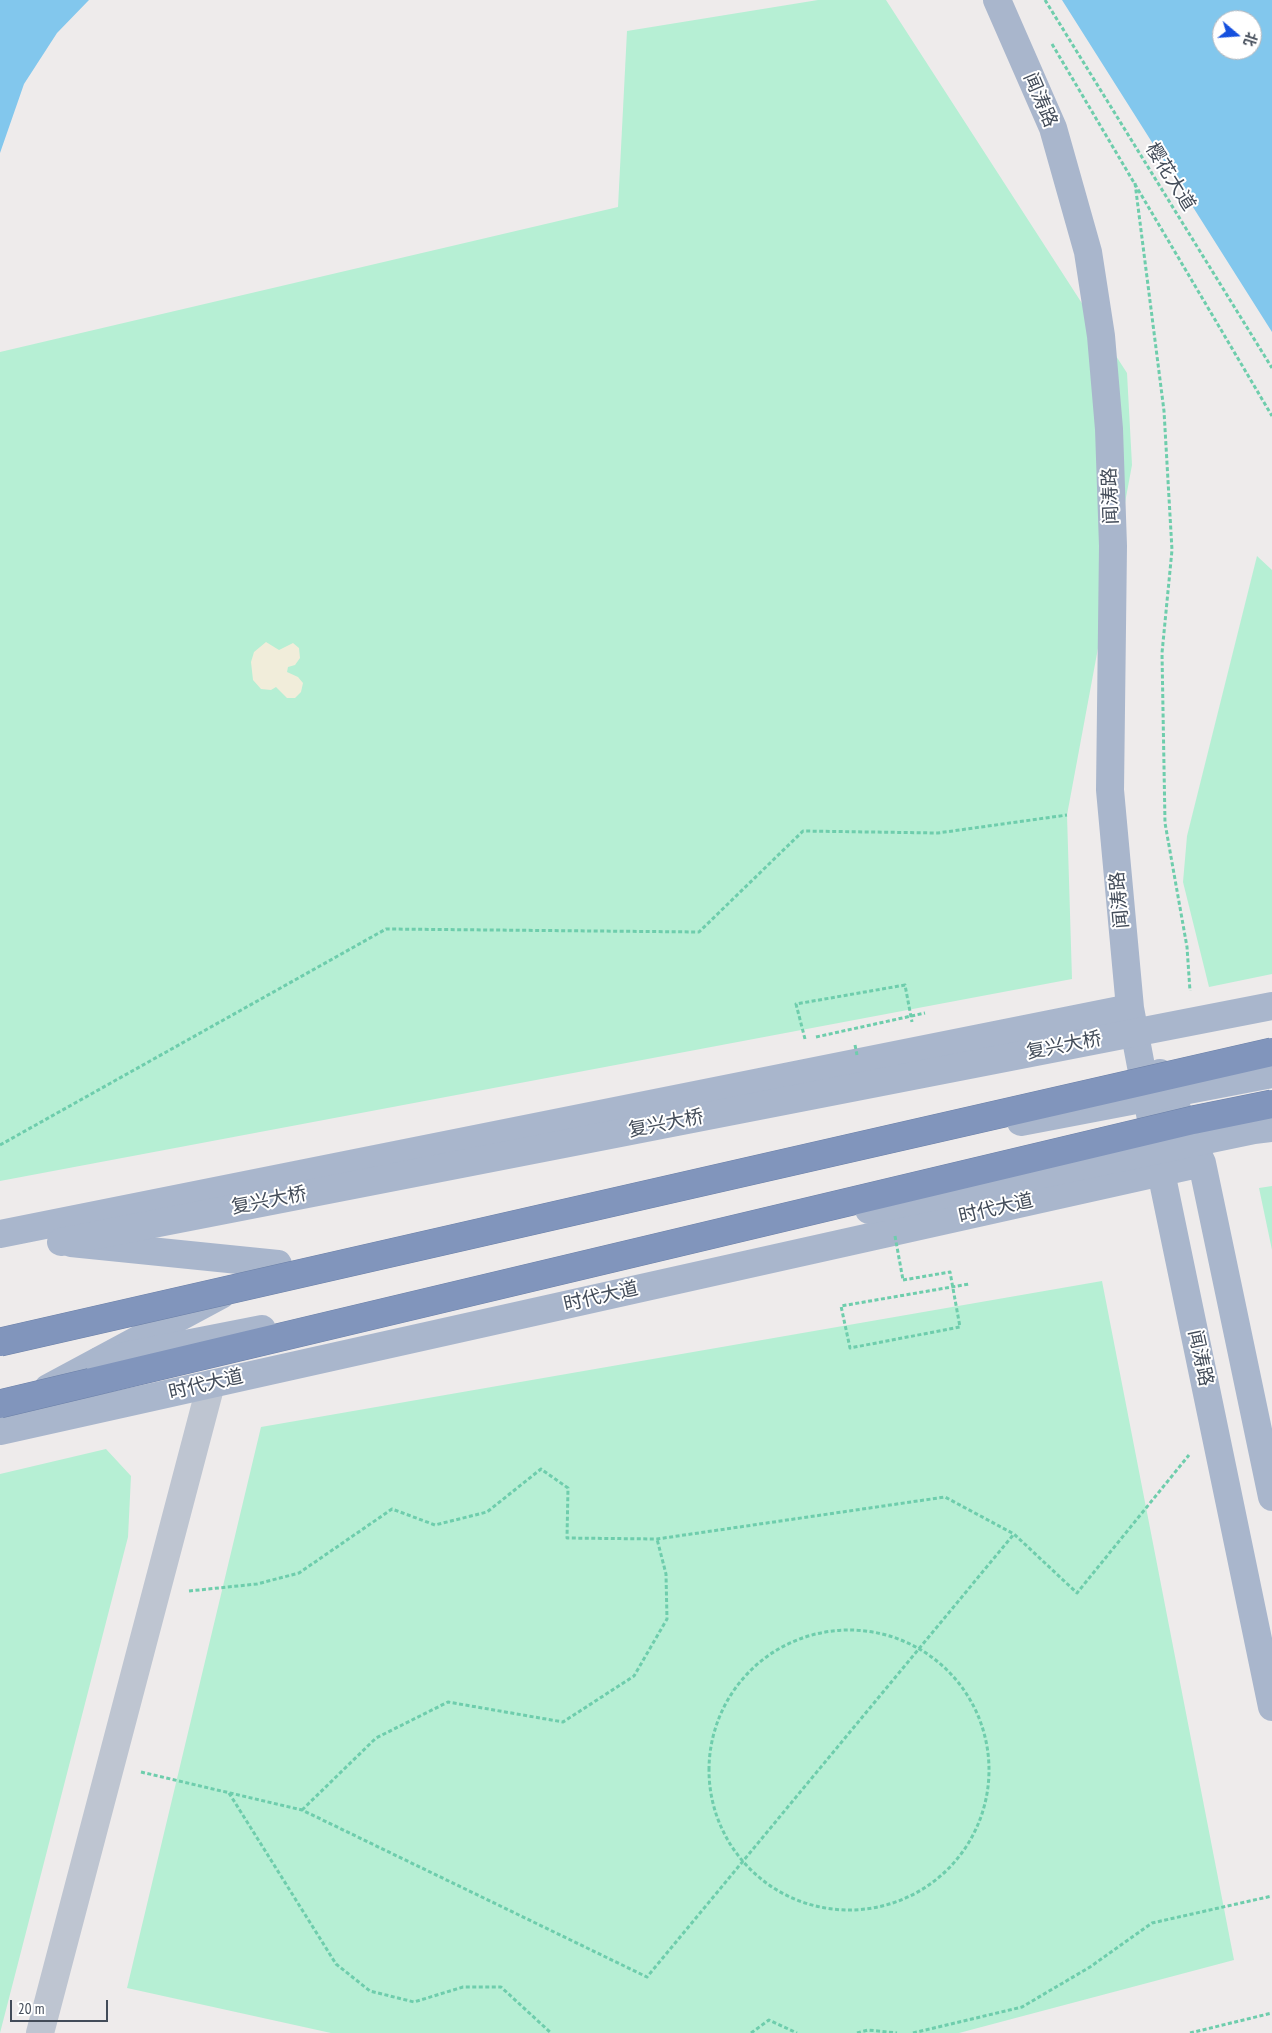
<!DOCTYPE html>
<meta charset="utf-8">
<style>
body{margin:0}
#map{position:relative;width:1272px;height:2033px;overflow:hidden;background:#eeebeb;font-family:"PT Sans Narrow","Noto Sans SC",sans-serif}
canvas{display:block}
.north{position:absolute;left:1212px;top:10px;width:50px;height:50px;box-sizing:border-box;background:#fff;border:1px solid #b4b7bd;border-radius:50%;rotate:108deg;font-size:14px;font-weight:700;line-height:20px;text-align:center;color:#434c59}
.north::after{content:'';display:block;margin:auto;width:18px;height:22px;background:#1550de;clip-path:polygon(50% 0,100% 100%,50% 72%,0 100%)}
.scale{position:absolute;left:10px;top:2000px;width:98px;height:22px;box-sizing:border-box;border:2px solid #434c59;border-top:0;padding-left:6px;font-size:15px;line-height:18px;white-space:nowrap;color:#434c59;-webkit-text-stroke:4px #fff;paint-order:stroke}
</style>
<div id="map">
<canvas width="1272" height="2033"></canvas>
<div class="north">北</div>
<div class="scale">20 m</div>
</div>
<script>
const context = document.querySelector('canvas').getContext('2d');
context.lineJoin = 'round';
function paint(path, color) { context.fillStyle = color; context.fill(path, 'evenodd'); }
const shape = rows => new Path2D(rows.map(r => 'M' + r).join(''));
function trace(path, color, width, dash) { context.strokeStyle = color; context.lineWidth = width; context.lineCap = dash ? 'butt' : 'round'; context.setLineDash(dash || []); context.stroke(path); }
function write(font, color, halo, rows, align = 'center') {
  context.font = font + ' "PT Sans Narrow","Noto Sans SC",sans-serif'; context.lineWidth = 4; context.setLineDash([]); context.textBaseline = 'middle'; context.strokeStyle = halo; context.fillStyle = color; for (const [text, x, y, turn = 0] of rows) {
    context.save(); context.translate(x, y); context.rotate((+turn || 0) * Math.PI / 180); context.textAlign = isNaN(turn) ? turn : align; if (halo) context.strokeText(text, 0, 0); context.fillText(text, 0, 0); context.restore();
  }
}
paint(shape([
 [818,0,886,0,1127,373,1132,465,1067,815,1072,979,0,1181,0,352,618,207,627,31],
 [1257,556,1272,570,1272,974,1209,987,1183,882,1187,836],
 [1272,1186,1272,1250,1259,1188],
 [1102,1281,1234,1960,959,2033,331,2033,127,1988,261,1427],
 [106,1449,131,1476,128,1537,0,2033,0,1474]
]), '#b6efd4');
paint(shape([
 [266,642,279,650,293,643,299,648,300,658,295,665,288,667,287,672,298,677,303,683,301,692,295,698,287,698,276,687,271,690,261,689,253,680,251,662,254,652]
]), '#f1edda');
paint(shape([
 [0,0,89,0,57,33,24,84,0,153],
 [1062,0,1272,0,1272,332],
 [1222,20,1252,20,1252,50,1222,50]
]), '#82c7ed');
trace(shape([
 [1045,0,1272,368],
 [1052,44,1272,416],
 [1135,183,1164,411,1172,550,1162,653,1165,823,1187,947,1190,991],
 [816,1037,925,1013],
 [805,1039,796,1004,905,985,912,1022],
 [0,1145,386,929,699,932,803,831,938,833,1067,815],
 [903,1280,950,1272,960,1327,850,1348,841,1306,969,1284],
 [189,1591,257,1584,299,1573,392,1509,435,1525,487,1512,541,1469,568,1488,567,1538,657,1539,945,1497,1014,1534],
 '709 1770a140 140 0 1 1 280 0a140 140 0 1 1-280 0Z',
 [141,1772,302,1810,647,1977,1014,1534,1077,1593,1189,1455],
 [229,1793,336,1964,370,1991,414,2002,463,1987,501,1987,551,2033],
 [302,1810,376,1738,448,1702,563,1722,634,1676,667,1619,666,1574,657,1539],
 [751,2033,769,2020,797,2033],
 [857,2033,868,2030,897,2033],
 [913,2033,1022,2007,1090,1967,1152,1923,1272,1896],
 [1190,2033,1272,2013]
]), '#6ecdac', 3, [4, 2.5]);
trace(shape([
 [40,2033,211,1384]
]), '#bec5d1', 28);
trace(shape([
 [997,0,1053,128,1088,252,1101,336,1109,429,1113,546,1110,790,1130,1008,1161,1172,1272,1707],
 [1160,1073,1202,1163,1272,1497],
 [0,1234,1130,1008],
 [71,1243,278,1264],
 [48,1388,221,1295],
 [0,1431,1202,1163]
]), '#a9b6cc', 28);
const highwayBridge = shape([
 [0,1342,1272,1052],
 [0,1404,1193,1120,1272,1104]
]);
trace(highwayBridge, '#6c80a8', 29, []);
trace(shape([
 [855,1045,857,1055],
 [895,1236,903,1280]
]), '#6ecdac', 3, [4, 2.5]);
trace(shape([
 [1021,1122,1272,1074],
 [869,1210,1254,1130,1272,1128],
 [61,1242,1272,1006],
 [99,1361,262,1329]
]), '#a9b6cc', 28);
trace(highwayBridge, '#8195bc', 28);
write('19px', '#434c59', '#fff', [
 ["闻涛路",1040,100,67],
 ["樱花大道",1170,177,58],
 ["闻涛路",1111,496,-92],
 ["闻涛路",1120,900,-95],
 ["复兴大桥",1064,1046,-11],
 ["复兴大桥",666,1124,-11],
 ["复兴大桥",269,1201,-11],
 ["时代大道",996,1209,-13],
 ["时代大道",601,1297,-13],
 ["闻涛路",1200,1358,78],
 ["时代大道",206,1385,-13]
]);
</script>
